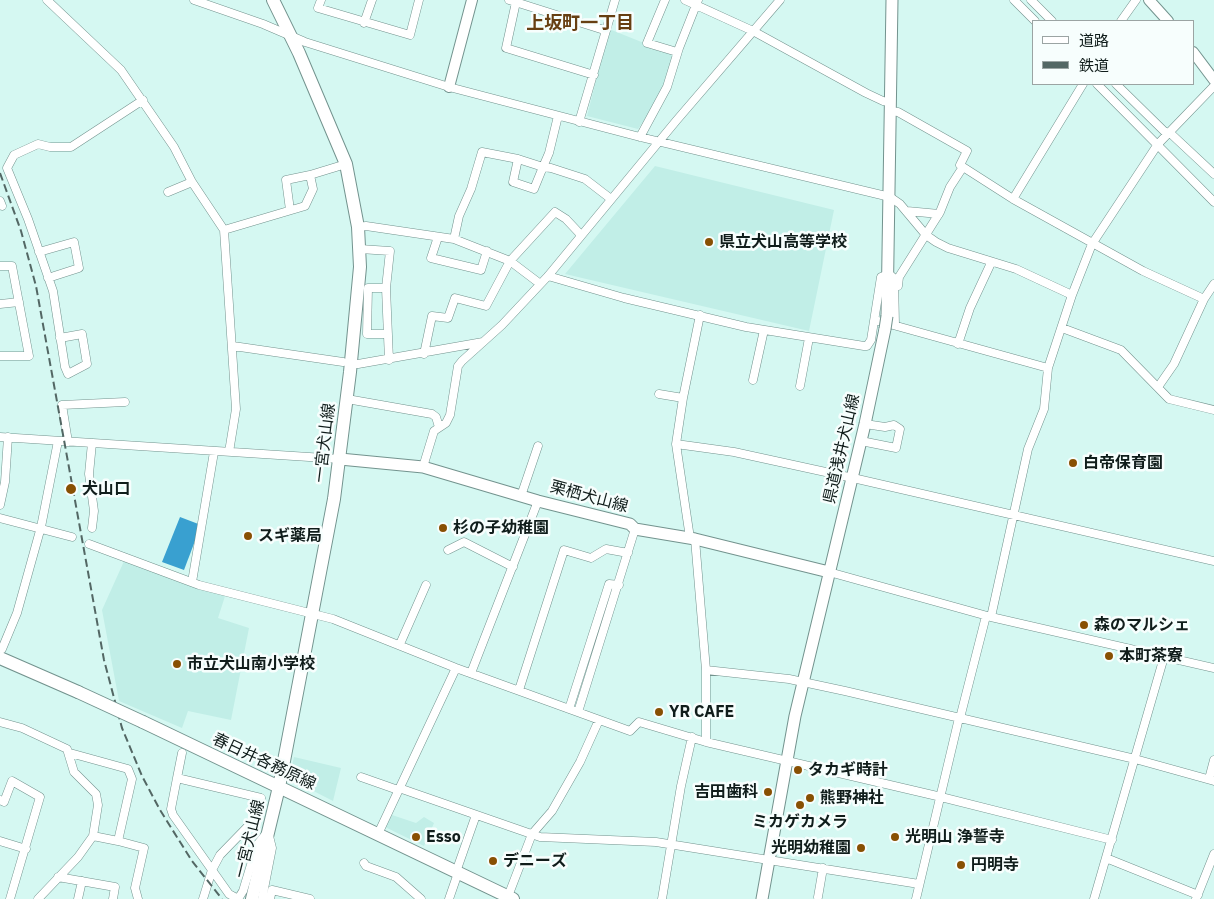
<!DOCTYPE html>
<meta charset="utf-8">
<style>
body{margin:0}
#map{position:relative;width:1214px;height:899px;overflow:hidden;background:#d5f8f2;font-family:"IBM Plex Sans","Noto Sans JP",sans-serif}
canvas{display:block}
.legend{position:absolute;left:1032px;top:20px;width:162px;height:65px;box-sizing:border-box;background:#f7fefd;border:1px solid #9ba4a3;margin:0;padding:6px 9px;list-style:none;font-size:15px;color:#101d1b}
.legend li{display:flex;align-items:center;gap:10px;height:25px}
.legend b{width:25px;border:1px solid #9ba4a3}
</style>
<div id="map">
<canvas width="1214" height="899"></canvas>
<ul class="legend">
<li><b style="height:6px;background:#fff"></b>道路</li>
<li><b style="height:6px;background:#536764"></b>鉄道</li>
</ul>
</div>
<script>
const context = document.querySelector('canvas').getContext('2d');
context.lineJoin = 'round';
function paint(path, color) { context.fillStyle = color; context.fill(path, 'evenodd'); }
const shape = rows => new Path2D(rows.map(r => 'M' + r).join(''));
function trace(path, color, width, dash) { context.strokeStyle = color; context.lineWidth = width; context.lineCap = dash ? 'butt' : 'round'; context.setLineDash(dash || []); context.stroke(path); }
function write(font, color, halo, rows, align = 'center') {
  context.font = font + ' "IBM Plex Sans","Noto Sans JP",sans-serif'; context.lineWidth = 5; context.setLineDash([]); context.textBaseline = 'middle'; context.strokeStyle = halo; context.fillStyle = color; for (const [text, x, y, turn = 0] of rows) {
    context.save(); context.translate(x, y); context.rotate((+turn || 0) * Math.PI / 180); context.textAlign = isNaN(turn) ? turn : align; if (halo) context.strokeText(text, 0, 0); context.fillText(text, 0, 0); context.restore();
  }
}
paint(shape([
 [609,29,674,55,665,90,638,129,587,116],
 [655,166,834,210,809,331,565,274],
 [125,559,226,593,218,618,249,628,231,720,188,711,182,728,119,701,102,610],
 [294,757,341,768,333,801,294,781,290,774],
 [392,815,416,823,424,817,434,823,424,846,385,827]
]), '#c1eee7');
paint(shape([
 [180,517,201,525,184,570,162,562]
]), '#39a0d0');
const minor = shape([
 [47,0,121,70,174,147,192,182,224,230,236,409,229,452],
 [194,0,263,24,305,42,449,87,640,137,890,197,900,204,926,235,936,242,948,248,1016,269,1072,295],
 [321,0,318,8,410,35,419,0],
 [509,0,604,30],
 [665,0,647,43,677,52],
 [685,0,753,31,866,93,883,101,890,102],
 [1014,0,1035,21],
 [1031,0,1052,21],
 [516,2,506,48,594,75],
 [1121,21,1136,0],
 [364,23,372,0],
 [1097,84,1214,202],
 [1116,84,1167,134],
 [890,111,898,112,967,151,960,165,963,167,950,187,940,212,899,277,898,286],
 [558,116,549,153,543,167,534,189,513,182,518,159,543,167,551,168,585,179,611,199],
 [579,122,615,0],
 [1169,132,1214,174],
 [640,137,667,87,679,48,698,0],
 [963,167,1013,199,1143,271,1204,299,1214,284],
 [168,192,192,182],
 [1013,199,1083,84],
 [0,201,2,206,0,205],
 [290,210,286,180,310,175],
 [907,211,939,214],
 [358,227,366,226,454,239,510,261,539,283],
 [224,230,305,206,313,189,310,175,346,164],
 [438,237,431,258,481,270,487,251],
 [454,239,459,216,471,189,482,152,518,159],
 [360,249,390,251,386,288,389,360],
 [39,252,74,242,79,268,48,278],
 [0,266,12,266,29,356,0,356],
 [548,276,624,298,746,327,864,346,867,346,871,340,881,277,889,274,894,278,895,325],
 [386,288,368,288,367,334,388,334],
 [0,304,19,302],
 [875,320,1048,368],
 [1062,328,1121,350,1169,399,1214,410],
 [60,338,82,334,87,364,68,374,65,367,53,291,28,219,7,168,14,155,38,144,50,147,71,147,143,100],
 [958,344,970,308,991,263],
 [233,346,343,362],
 [424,354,432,316,448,318,455,298,486,306,510,261,555,212,566,219,581,235],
 [358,364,483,342],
 [753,380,764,330],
 [800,386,809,338],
 [1158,387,1174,364,1204,299],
 [659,394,683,398],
 [347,399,432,414,436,417,439,427],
 [0,437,340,459],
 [861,441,896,448,900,429,894,425,885,427,865,424],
 [68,442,62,405,125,402],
 [92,443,89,474,94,511,92,528],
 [676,444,734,452,853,478,1214,561],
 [423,467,434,431,446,423,450,415,458,366,462,361,502,325,548,276,676,121,780,0],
 [521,496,538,446],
 [0,505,5,482,8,437],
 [0,518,72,537],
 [690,538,676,444,683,398,700,315],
 [695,539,706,670,706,742],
 [89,544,199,585,333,619,456,668,630,731,639,722,706,742,937,796,1112,840],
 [448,550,464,542,513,567],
 [829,572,991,617,1214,668],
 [192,582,214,452],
 [991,617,1028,449,1044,409,1048,368,1072,295,1092,244,1158,144,1214,86],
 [400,644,426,585],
 [2,649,17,613,41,527,58,441],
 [706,670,789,679,845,691,1135,759,1214,781],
 [471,673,538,501],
 [519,690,564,550,591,558,606,549,628,553],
 [569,709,609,584,619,585],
 [578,712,635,529],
 [960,718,986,616],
 [0,722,22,728,67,749,74,772,96,794,98,805,93,836],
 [361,777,398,790],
 [177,778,182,753],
 [1209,779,1214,760],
 [399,788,540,837,656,842,919,884],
 [0,800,4,802,12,781,40,797,10,899],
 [378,834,456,668],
 [0,841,26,849],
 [118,841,144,848,135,888,138,899],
 [1106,858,1198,895],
 [364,863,366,866,396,877,421,899],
 [456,872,476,815],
 [58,877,115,887,113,899],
 [818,897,823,868],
 [38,899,78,857,93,836,118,841,132,779,128,769,70,753],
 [78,899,82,881],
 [203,899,212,870,220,855,256,818,261,798,177,778,171,809,173,815,212,870,229,894,238,899],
 [238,899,243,891,257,845,265,835],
 [262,899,272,848,269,836],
 [270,899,272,890,310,899],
 [449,899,458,873],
 [507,899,532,834,552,811,580,762,599,720],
 [662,899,681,786,692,737],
 [916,899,959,718],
 [1094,899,1164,657],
 [1196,899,1214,854]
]);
const tertiary = shape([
 [1149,0,1168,21],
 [1193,52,1214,80],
 [449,87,472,0]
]);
const secondary = shape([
 [887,316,892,0],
 [340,459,423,467,538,501,630,524,635,529,695,539,829,572],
 [762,899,795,716,865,424,885,329]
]);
const primary = shape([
 [0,658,78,692],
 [143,722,513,899],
 [252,899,279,787,334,499,350,372,360,267,358,227,346,164,299,53,273,0]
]);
trace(minor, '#73938e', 9);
trace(tertiary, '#73938e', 12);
trace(secondary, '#73938e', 13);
trace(primary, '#73938e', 14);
trace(minor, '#fff', 8);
trace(tertiary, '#fff', 10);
trace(secondary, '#fff', 11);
trace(primary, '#fff', 12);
trace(shape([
 [0,173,21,231,36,286,104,660,122,728,142,776,160,810,192,861,222,899]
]), '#536764', 2, [8, 4]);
const secondaryBridge = shape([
 [885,329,887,316]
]);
const primaryBridge = shape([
 [78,692,143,722]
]);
trace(secondaryBridge, '#73938e', 13, []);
trace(primaryBridge, '#73938e', 14, []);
trace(secondaryBridge, '#fff', 11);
trace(primaryBridge, '#fff', 12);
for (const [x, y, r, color] of [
 [709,242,5,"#885003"],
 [1073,463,5,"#885003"],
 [71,489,6,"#885003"],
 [443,528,5,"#885003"],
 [248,536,5,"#885003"],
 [1084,625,5,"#885003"],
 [1109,656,5,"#885003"],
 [177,664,5,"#885003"],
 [659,712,5,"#885003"],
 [798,770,5,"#885003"],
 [768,792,5,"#885003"],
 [810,798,5,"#885003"],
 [800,805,5,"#885003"],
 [416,837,5,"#885003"],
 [895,837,5,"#885003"],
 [861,848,5,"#885003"],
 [493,861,5,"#885003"],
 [961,865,5,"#885003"]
]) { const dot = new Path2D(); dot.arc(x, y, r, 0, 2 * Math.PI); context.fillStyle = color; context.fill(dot); trace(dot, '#f7fefd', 2); }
write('bold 16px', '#101d1b', '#f7fefd', [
 ["県立犬山高等学校",719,242],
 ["白帝保育園",1083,463],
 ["犬山口",82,489],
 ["杉の子幼稚園",453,528],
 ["スギ薬局",258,536],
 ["森のマルシェ",1094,625],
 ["本町茶寮",1119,656],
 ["市立犬山南小学校",187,664],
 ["YR CAFE",669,712],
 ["タカギ時計",808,770],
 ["吉田歯科",758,792,"right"],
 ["熊野神社",820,798],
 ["ミカゲカメラ",800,822,"center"],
 ["Esso",426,837],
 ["光明山 浄誓寺",905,837],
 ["光明幼稚園",851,848,"right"],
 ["デニーズ",503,861],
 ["円明寺",971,865]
], 'left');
write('16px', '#101d1b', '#f7fefd', [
 ["一宮犬山線",325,443,-83],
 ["県道浅井犬山線",842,449,-77],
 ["栗栖犬山線",589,497,15],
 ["春日井各務原線",264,762,25],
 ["一宮犬山線",250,839,-76]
]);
write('bold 18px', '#673f12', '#f7fefd', [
 ["上坂町一丁目",580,24]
]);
</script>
